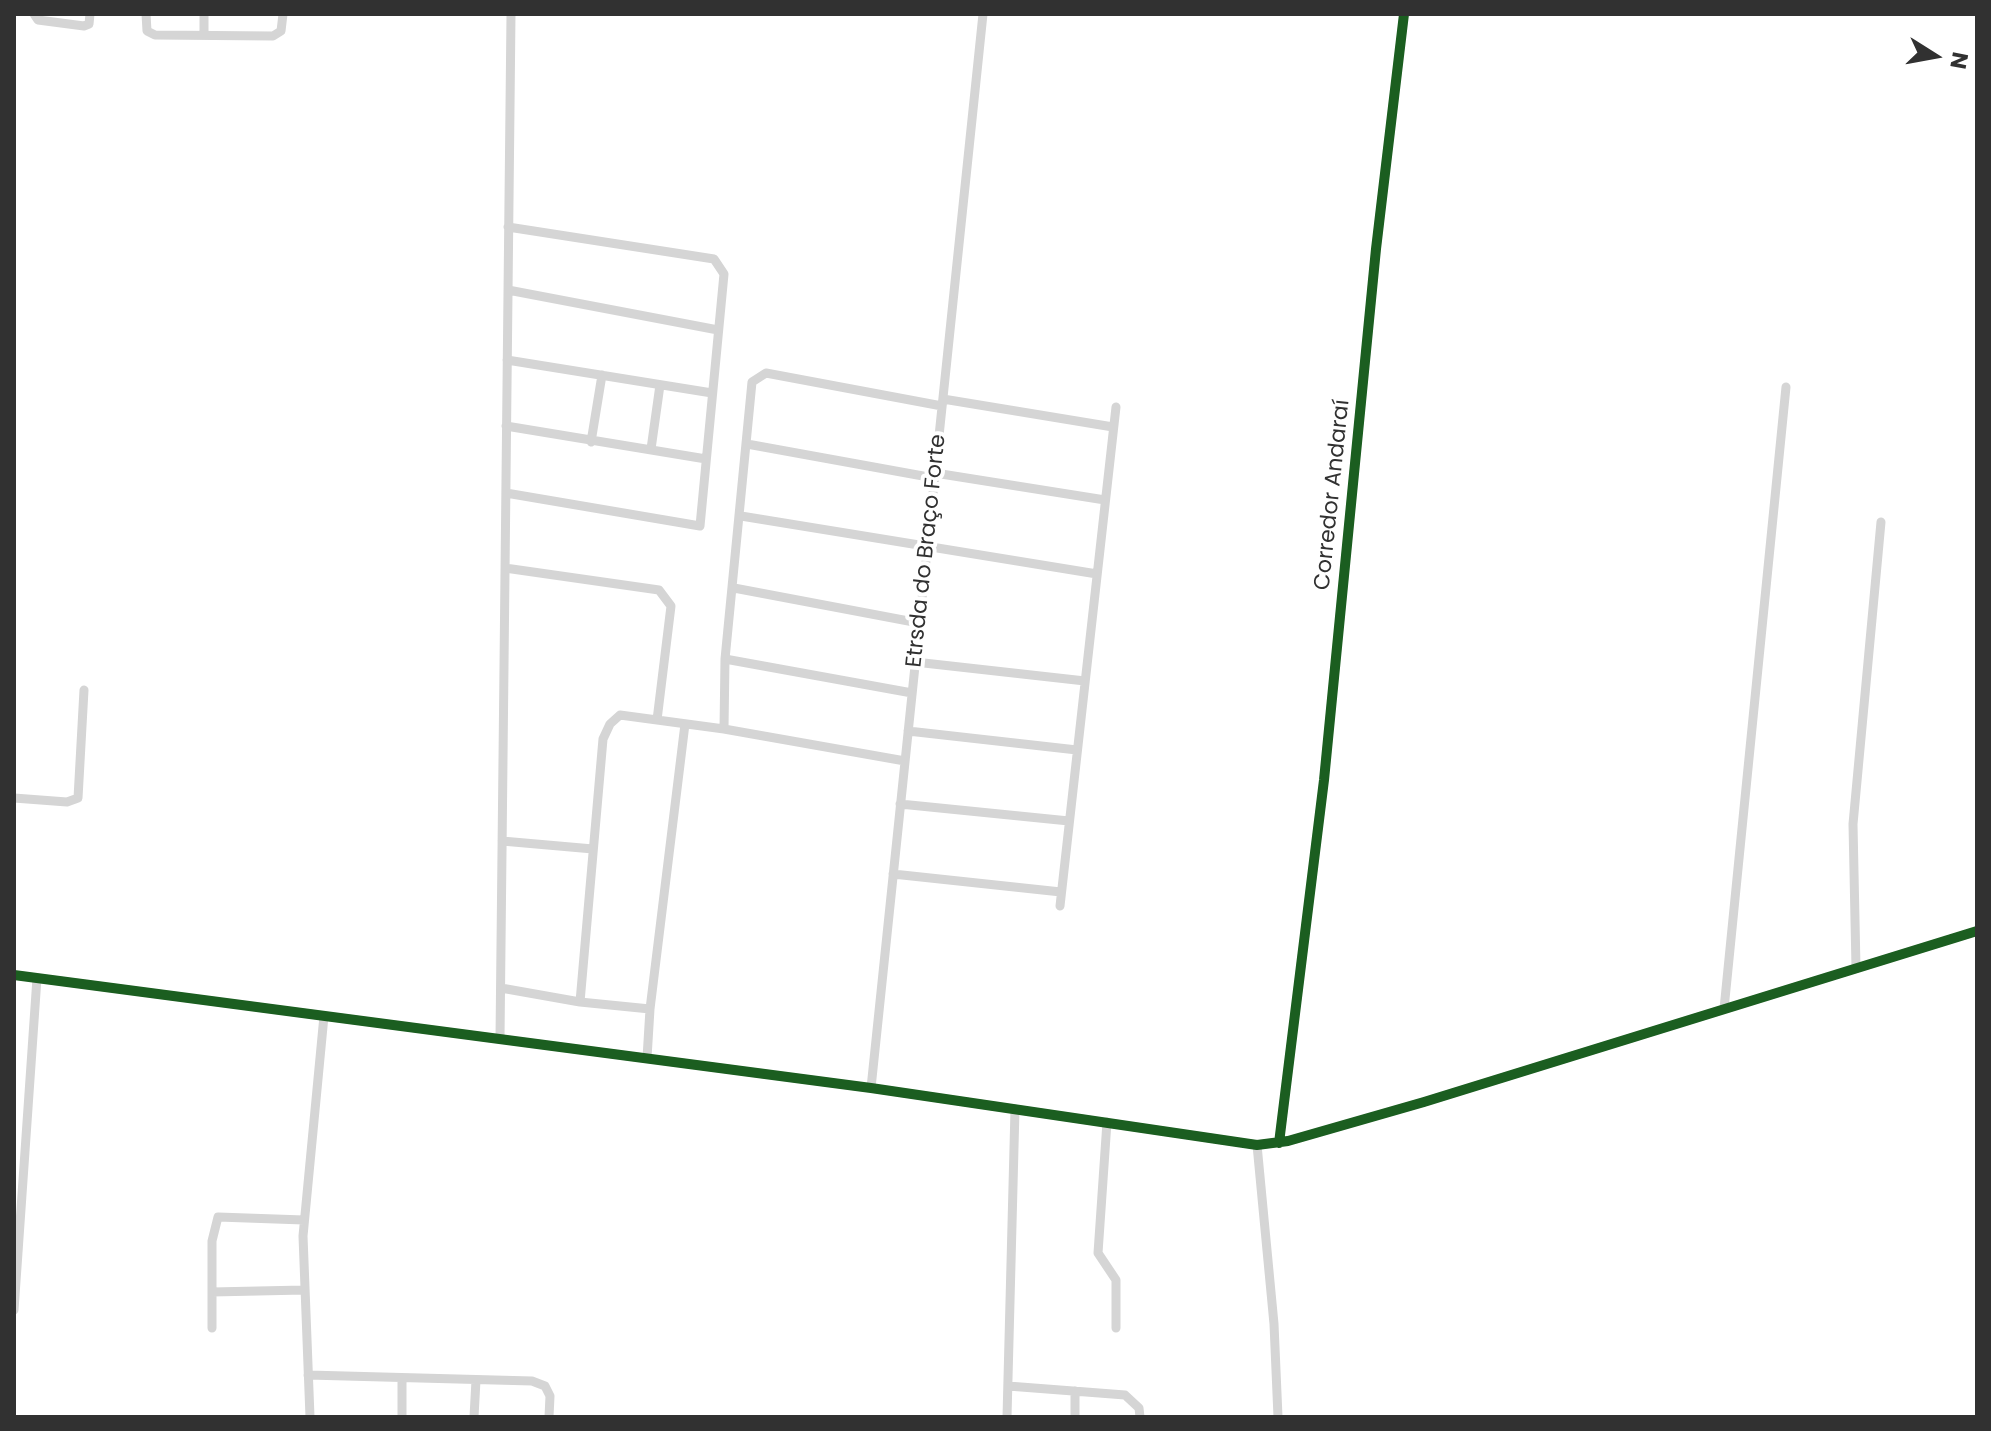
<!DOCTYPE html>
<meta charset="utf-8">
<style>
body{margin:0}
#map{position:relative;width:1991px;height:1431px;overflow:hidden;background:#fff;font-family:Poppins,sans-serif}
canvas{display:block}
.frame{position:absolute;inset:0;border:16px solid #313131;pointer-events:none}
.north{position:absolute;left:1895px;top:16px;width:80px;height:80px;-webkit-text-stroke:6px #fff;paint-order:stroke;rotate:101deg;font-size:22px;font-weight:700;line-height:32px;text-align:center;color:#313131}
.north::after{content:'';display:block;margin:auto;width:28px;height:36px;background:#313131;clip-path:polygon(50% 0,100% 100%,50% 72%,0 100%)}
</style>
<div id="map">
<canvas width="1991" height="1431"></canvas>
<div class="frame"></div>
<div class="north">N</div>
</div>
<script>
const context = document.querySelector('canvas').getContext('2d');
context.lineJoin = 'round';
const shape = rows => new Path2D(rows.map(r => 'M' + r).join(''));
function trace(path, color, width, dash) { context.strokeStyle = color; context.lineWidth = width; context.lineCap = dash ? 'butt' : 'round'; context.setLineDash(dash || []); context.stroke(path); }
function write(font, color, halo, rows, align = 'center') {
  context.font = font + ' Poppins,sans-serif'; context.lineWidth = 8; context.setLineDash([]); context.textBaseline = 'middle'; context.strokeStyle = halo; context.fillStyle = color; for (const [text, x, y, turn = 0] of rows) {
    context.save(); context.translate(x, y); context.rotate((+turn || 0) * Math.PI / 180); context.textAlign = isNaN(turn) ? turn : align; if (halo) context.strokeText(text, 0, 0); context.fillText(text, 0, 0); context.restore();
  }
}
trace(shape([
 [34,14,38,20,84,26,89,24,90,14],
 [146,14,147,31,155,35,273,36,281,31,283,14],
 [204,14,204,34],
 [508,290,718,330],
 [507,360,712,393],
 [943,399,1113,427],
 [506,426,706,459],
 [591,442,602,375],
 [747,444,934,478],
 [651,449,660,385],
 [935,473,1105,500],
 [506,493,700,526,724,274,714,259,508,227],
 [741,516,1097,574],
 [505,568,659,590,671,606,657,720],
 [734,588,919,623],
 [725,659,912,693],
 [915,662,1085,681],
 [908,731,1077,750],
 [905,761,724,729,725,659,752,382,766,373,942,406],
 [14,798,67,802,78,798,84,690],
 [900,804,1069,821],
 [502,841,593,849],
 [893,874,1061,892],
 [1060,906,1116,407],
 [1856,968,1853,824,1881,522],
 [14,975,871,1088,1257,1145,1288,1141,1424,1102,1977,931],
 [501,988,580,1002,650,1009],
 [580,1002,603,739,610,724,620,715,724,729],
 [1724,1009,1786,387],
 [500,1038,511,14],
 [647,1058,650,1009,685,724],
 [871,1088,983,14],
 [1107,1122,1098,1253,1116,1280,1116,1328],
 [1279,1143,1324,780,1376,249,1404,14],
 [1257,1145,1274,1324,1278,1417],
 [212,1292,304,1290],
 [14,1310,37,978],
 [212,1328,212,1241,218,1217,304,1220],
 [308,1375,532,1381,545,1386,550,1396,549,1417],
 [1008,1386,1125,1395,1139,1408,1140,1417],
 [1075,1391,1075,1417],
 [310,1417,303,1236,324,1016],
 [402,1417,402,1378],
 [474,1417,476,1380],
 [1007,1417,1015,1109]
]), '#d5d5d5', 9);
trace(shape([
 [14,975,871,1088,1257,1145,1288,1141,1424,1102,1977,931],
 [1279,1143,1324,780,1376,249,1404,14]
]), '#1b5e20', 10);
write('22px', '#313131', '#fff', [
 ["Corredor Andaraí",1333,495,-84],
 ["Etrsda do Braço Forte",927,551,-84]
]);
</script>
